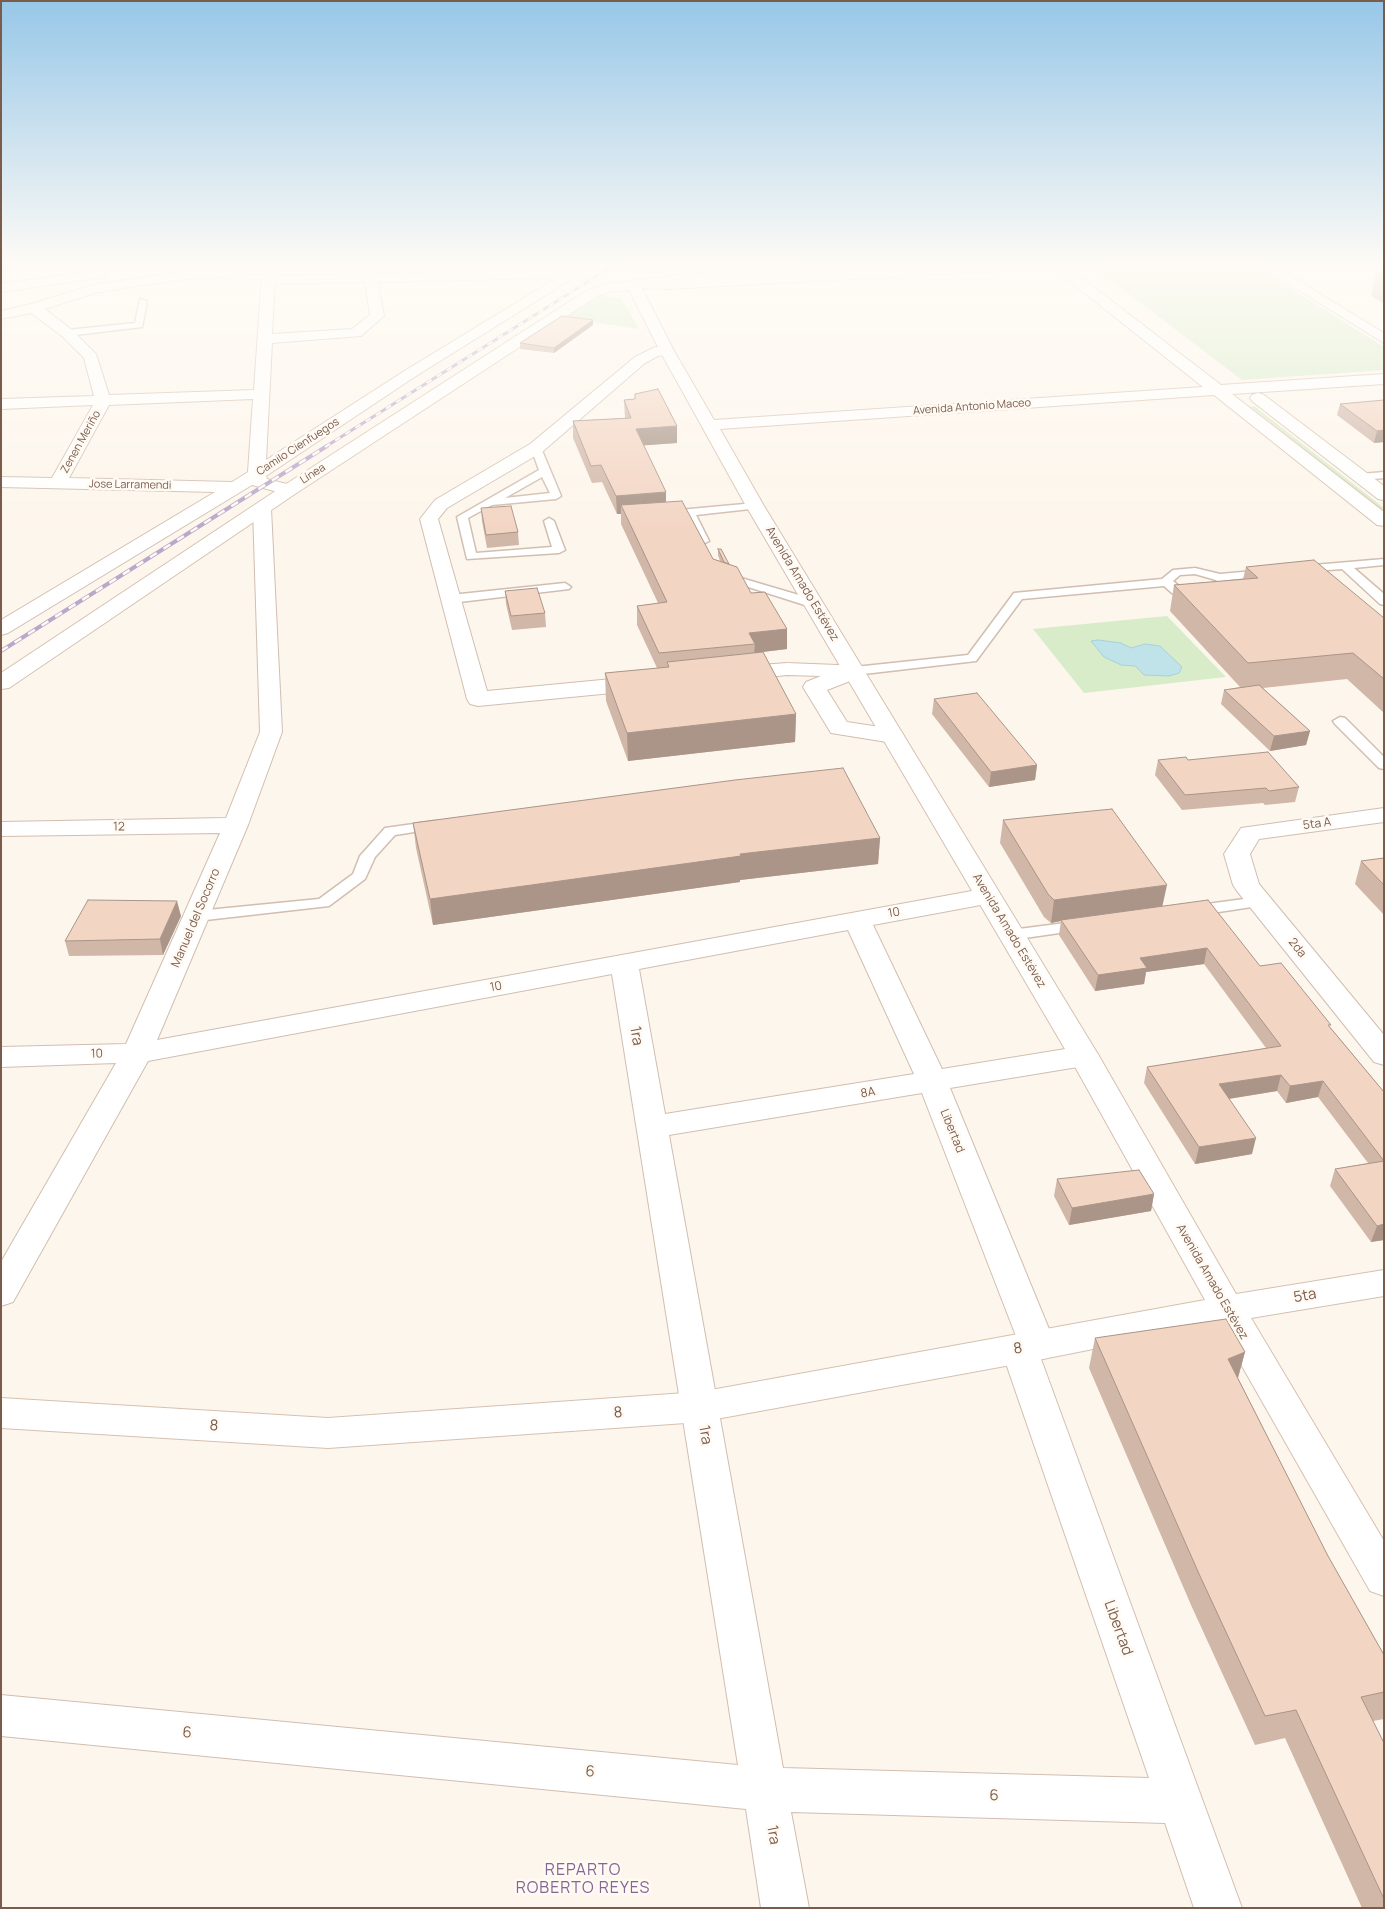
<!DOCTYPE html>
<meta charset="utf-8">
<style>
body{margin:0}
#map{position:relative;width:1385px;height:1909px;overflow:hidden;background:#fdf6ec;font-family:Manrope,sans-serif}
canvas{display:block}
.frame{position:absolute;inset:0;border:2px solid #7a5c4d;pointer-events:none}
</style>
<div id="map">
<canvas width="1385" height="1909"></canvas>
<div class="frame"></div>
</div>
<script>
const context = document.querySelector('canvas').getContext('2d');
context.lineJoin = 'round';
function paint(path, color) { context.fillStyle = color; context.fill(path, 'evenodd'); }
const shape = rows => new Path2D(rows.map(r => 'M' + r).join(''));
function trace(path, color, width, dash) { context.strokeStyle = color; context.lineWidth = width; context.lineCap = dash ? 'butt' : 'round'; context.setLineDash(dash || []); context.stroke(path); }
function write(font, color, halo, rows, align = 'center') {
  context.font = font + ' Manrope,sans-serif'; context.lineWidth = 5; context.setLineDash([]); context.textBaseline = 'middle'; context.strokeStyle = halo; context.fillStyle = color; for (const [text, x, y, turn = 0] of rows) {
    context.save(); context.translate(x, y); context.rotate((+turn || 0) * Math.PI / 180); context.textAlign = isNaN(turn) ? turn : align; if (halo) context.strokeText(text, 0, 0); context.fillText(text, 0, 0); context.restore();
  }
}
paint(shape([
 [618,262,828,262,813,267,644,273],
 [1152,262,1249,262,1384,347,1384,370,1242,380,1091,265],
 [604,296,621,298,639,329,566,318,589,302],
 [1254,406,1384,508,1384,512,1251,407],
 [1167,616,1226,677,1084,693,1033,629]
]), '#d8ecc9');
const water = shape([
 [1098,640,1121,643,1131,648,1145,644,1160,646,1182,667,1179,673,1169,676,1144,675,1135,666,1121,665,1104,657,1091,641,1098,640]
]);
paint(water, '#bfe3e8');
trace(water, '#a5d3da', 1);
const lane = shape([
 [74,262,85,262,66,268,1,270,1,266,74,262],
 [140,299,147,301,142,327,67,336,63,333,67,330,135,323,140,299],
 [536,445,541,448,561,496,556,499,492,505,468,518,476,553,552,547,544,521,549,518,554,521,565,550,559,553,467,559,457,517,539,470,531,448,536,445],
 [542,477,550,493,505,498,542,477],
 [1384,472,1384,478,1361,480,1356,477,1361,474,1384,472],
 [755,503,760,506,759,508,696,515,709,541,703,544,697,541,685,516,679,516,674,513,679,510,755,503],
 [1384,559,1384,565,1354,568,1384,594,1384,605,1380,604,1342,569,1302,572,1296,569,1302,566,1384,559],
 [1195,568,1220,574,1265,570,1271,573,1265,576,1229,580,1234,585,1230,593,1214,599,1190,599,1172,593,1164,586,1022,599,976,661,855,675,849,671,855,667,968,655,1014,593,1162,579,1173,570,1195,568],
 [1195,574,1216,580,1222,586,1221,588,1212,592,1195,592,1180,587,1173,581,1180,575,1195,574],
 [724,573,819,601,821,604,819,607,811,607,720,578,720,574,724,573],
 [565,583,571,587,569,589,451,603,445,599,451,595,565,583],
 [1340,717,1345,718,1384,757,1384,769,1379,768,1335,724,1333,721,1340,717],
 [435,821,440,822,442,825,440,828,395,835,375,857,365,879,329,906,197,921,189,916,197,911,319,899,353,874,360,856,385,828,435,821],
 [1259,897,1267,902,1265,905,1192,916,1184,911,1192,906,1259,897],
 [1081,921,1087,923,1089,926,1087,929,1011,940,1003,935,1011,930,1081,921]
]);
const street = shape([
 [263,262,275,262,277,270,275,276,548,270,565,273,584,262,599,262,416,376,266,476,267,479,295,486,298,490,295,494,289,495,252,485,8,633,1,635,1,620,215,492,1,487,1,477,52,478,93,405,1,409,1,399,94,396,84,358,62,336,31,313,1,319,1,311,31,304,93,285,186,271,262,266,263,262],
 [262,274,254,390,109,395,96,354,72,330,45,309,95,293,123,288,186,279,262,274],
 [548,278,555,279,406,370,266,460,272,343,361,336,384,316,378,282,548,278],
 [365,282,370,315,352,329,272,334,275,284,365,282],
 [253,399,248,472,232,482,69,478,109,405,253,399],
 [1076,262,1114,262,1107,266,1082,267,1077,266,1076,262],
 [1253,262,1268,262,1384,333,1384,343,1253,262],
 [99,270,106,274,104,277,1,292,1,284,99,270],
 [655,347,667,347,674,351,672,354,658,356,645,363,542,452,447,508,438,519,487,691,643,676,651,678,654,683,651,688,643,690,478,706,470,704,467,699,420,519,435,500,530,444,635,357,655,347],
 [262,504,268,505,271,509,282,732,248,825,157,1040,988,888,997,890,1001,896,997,902,873,925,942,1069,1084,1046,1094,1049,1099,1056,1094,1063,1084,1066,950,1088,1056,1346,1051,1356,1041,1359,1242,1908,1194,1908,1165,1823,791,1812,809,1908,761,1908,746,1809,1,1736,1,1695,738,1765,612,974,148,1061,13,1302,1,1306,1,1262,116,1063,1,1067,1,1047,126,1044,220,833,1,836,1,822,226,818,260,732,253,509,256,505,262,504],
 [848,930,914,1074,665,1114,639,969,848,930],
 [922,1093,1016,1336,1006,1339,1001,1349,1149,1778,783,1768,669,1135,922,1093],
 [787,663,863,666,866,671,863,676,827,690,847,722,893,729,901,731,904,736,901,741,893,743,831,733,803,687,806,682,821,676,787,675,735,681,727,679,724,674,727,669,735,667,787,663],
 [1384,808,1384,822,1259,839,1250,854,1259,884,1384,1035,1384,1065,1374,1062,1237,891,1233,885,1224,854,1241,828,1384,808]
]);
const secondary = shape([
 [912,262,979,262,978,265,1088,262,1087,266,1069,268,1221,385,1384,374,1384,384,1232,394,1384,512,1384,526,1377,525,1214,395,720,429,764,506,1099,1056,1236,1294,1384,1270,1384,1296,1251,1318,1384,1541,1384,1596,1370,1591,1218,1324,1038,1360,700,1422,328,1448,1,1428,1,1398,328,1418,700,1392,1205,1300,1069,1056,746,506,660,351,629,290,610,292,596,297,295,494,9,688,1,689,1,673,283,486,586,291,608,284,677,275,912,262],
 [1053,268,1203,387,714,420,674,351,642,288,668,289,1053,268],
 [1258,393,1264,395,1384,486,1384,500,1378,499,1252,401,1250,398,1252,395,1258,393]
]);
trace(lane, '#d1beb0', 3);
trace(street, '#d1beb0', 2);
trace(secondary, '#d6c0b0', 2);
paint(lane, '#fff');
paint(street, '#fff');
paint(secondary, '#fff');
const railFar1 = shape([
 [325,447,619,262]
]);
const rail = shape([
 [1,651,327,446]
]);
trace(railFar1, '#b9a8c9', 3);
trace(rail, '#b9a8c9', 4);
trace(railFar1, '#fffaf3', 2, [6]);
trace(rail, '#fffaf3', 2.5, [8]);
paint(shape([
 [1376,273,1384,273,1384,304,1371,296],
 [593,320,593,325,554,353,520,349,520,343],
 [624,400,677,443,644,445,666,502,713,559,720,561,718,555,718,549,751,593,787,629,787,649,754,653,796,714,795,742,628,761,606,701,605,673,657,668,637,625,637,606,658,603,621,524,621,514,617,514,602,482,592,483,573,438,573,421,625,418],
 [1384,400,1384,442,1374,443,1337,415,1340,404],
 [481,508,518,532,519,545,487,548,482,521],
 [1246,567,1384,618,1384,713,1347,679,1263,688,1310,731,1306,745,1270,751,1221,704,1224,690,1240,687,1170,611,1174,585,1243,579],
 [505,591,545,613,546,627,512,630,506,604],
 [934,699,1037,765,1035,780,989,787,932,714],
 [1158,760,1299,787,1295,802,1265,805,1263,803,1182,810,1155,775],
 [1003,820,1162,906,1260,966,1330,1027,1384,1092,1384,1240,1371,1242,1330,1186,1335,1169,1368,1163,1318,1097,1286,1103,1277,1091,1229,1099,1252,1154,1195,1164,1144,1083,1147,1067,1266,1048,1204,964,1146,972,1144,984,1095,991,1059,935,1061,921,1051,923,1044,917,1000,843],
 [413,823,880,838,878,864,740,880,740,882,433,925,416,848],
 [1384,858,1384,915,1355,884,1361,861],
 [181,916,163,955,69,956,65,941],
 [1057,1179,1154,1194,1151,1211,1069,1225,1054,1196],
 [1095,1338,1245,1352,1238,1378,1328,1556,1384,1655,1384,1719,1373,1721,1384,1743,1384,1908,1362,1908,1285,1738,1255,1745,1191,1605,1089,1368]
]), '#d1b7a8');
paint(shape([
 [593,320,593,325,554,353,554,348],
 [677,426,677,443,636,446,636,429],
 [1384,430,1384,442,1374,443,1377,431],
 [666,492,666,509,621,505,621,514,617,514,616,496],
 [787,629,787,649,754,653,755,644,749,633],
 [796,714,795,742,628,761,627,733],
 [1310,731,1306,745,1270,751,1274,736],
 [1037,765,1035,780,989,787,991,772],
 [880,838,878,864,740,880,740,882,433,925,430,899,740,854],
 [1167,885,1162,908,1061,920,1061,921,1051,923,1054,900],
 [177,901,181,916,163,955,160,939],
 [1207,948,1204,964,1146,972,1144,984,1095,991,1098,975,1140,958],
 [1281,1075,1277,1091,1215,1101,1219,1084],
 [1323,1081,1318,1097,1286,1103,1290,1086],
 [1256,1138,1252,1154,1195,1164,1199,1147],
 [1154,1194,1151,1211,1069,1225,1072,1208],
 [1384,1224,1384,1240,1371,1242,1377,1226],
 [1245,1352,1237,1381,1228,1359]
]), '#aa9588');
const building = shape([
 [1376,273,1384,273,1384,278,1376,273],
 [562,316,593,320,554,348,520,343,562,316],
 [658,389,677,426,636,429,666,492,616,496,601,465,591,466,573,421,631,418,624,400,635,399,635,394,658,389],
 [1384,400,1384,430,1377,431,1340,404,1384,400],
 [682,501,713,559,737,567,751,593,765,592,787,629,749,633,755,644,659,653,637,606,667,602,621,505,682,501],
 [511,506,518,532,486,535,481,508,511,506],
 [718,549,721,549,729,564,724,562,718,549],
 [1314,560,1384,618,1384,679,1353,653,1248,663,1174,585,1258,578,1246,567,1314,560],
 [537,588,545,613,511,616,505,591,537,588],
 [763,652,796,714,627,733,605,673,669,667,667,662,763,652],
 [1259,685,1310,731,1274,736,1224,690,1259,685],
 [977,693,1037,765,991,772,934,699,977,693],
 [1268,752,1299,787,1269,791,1266,788,1185,795,1158,760,1186,757,1188,760,1268,752],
 [843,768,880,838,740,854,741,856,430,899,413,823,735,780,843,768],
 [1112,809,1167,885,1054,900,1048,894,1003,820,1112,809],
 [1384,858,1384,885,1361,861,1384,858],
 [88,900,177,901,160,939,65,941,88,900],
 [1208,900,1260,966,1281,963,1331,1025,1328,1025,1384,1092,1384,1224,1377,1226,1335,1169,1384,1161,1323,1081,1290,1086,1281,1075,1219,1084,1256,1138,1199,1147,1147,1067,1281,1046,1207,948,1140,958,1147,968,1098,975,1061,920,1208,900],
 [1139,1170,1154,1194,1072,1208,1057,1179,1139,1170],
 [1226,1319,1245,1352,1228,1359,1328,1556,1384,1655,1384,1692,1361,1697,1384,1743,1384,1899,1296,1710,1265,1716,1200,1576,1095,1338,1226,1319]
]);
paint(building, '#f3d5c3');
trace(building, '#aa9588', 1);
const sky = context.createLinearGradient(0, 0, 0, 529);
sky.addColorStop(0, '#97c7e8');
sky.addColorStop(0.5, '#fefbf6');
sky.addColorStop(1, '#fefbf600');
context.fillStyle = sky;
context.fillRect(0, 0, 1385, 529);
write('11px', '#7a5c4d', '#fffaf3', [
 ["Avenida Antonio Maceo",972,407,-4],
 ["Zenen Meriño",81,442,-61],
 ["Camilo Cienfuegos",298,447,-33],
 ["Línea",313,474,-33],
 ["Jose Larramendi",130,485,1]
]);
write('12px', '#7a5c4d', '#fffaf3', [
 ["Avenida Amado Estévez",802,584,59],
 ["5ta A",1317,824,-8],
 ["12",119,827,-1],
 ["10",894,913,-10],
 ["Manuel del Socorro",196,918,-67],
 ["Avenida Amado Estévez",1009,931,59],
 ["2da",1297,948,51],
 ["10",496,987,-10],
 ["10",97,1054,-2],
 ["8A",868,1093,-9],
 ["Libertad",952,1131,68],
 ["Avenida Amado Estévez",1212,1282,60]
]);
write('15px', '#7a5c4d', '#fffaf3', [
 ["1ra",636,1036,80],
 ["5ta",1305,1296,-10],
 ["8",1018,1349,-9],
 ["8",618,1413,-4],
 ["8",214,1426,4],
 ["1ra",705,1435,80],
 ["Libertad",1118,1628,70],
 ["6",187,1733,6],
 ["6",590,1772,6],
 ["6",994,1796,2],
 ["1ra",773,1835,80]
]);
context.letterSpacing = '1px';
write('16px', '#846695', '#fffaf3', [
 ["REPARTO",583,1871],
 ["ROBERTO REYES",583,1889]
]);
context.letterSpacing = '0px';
</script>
